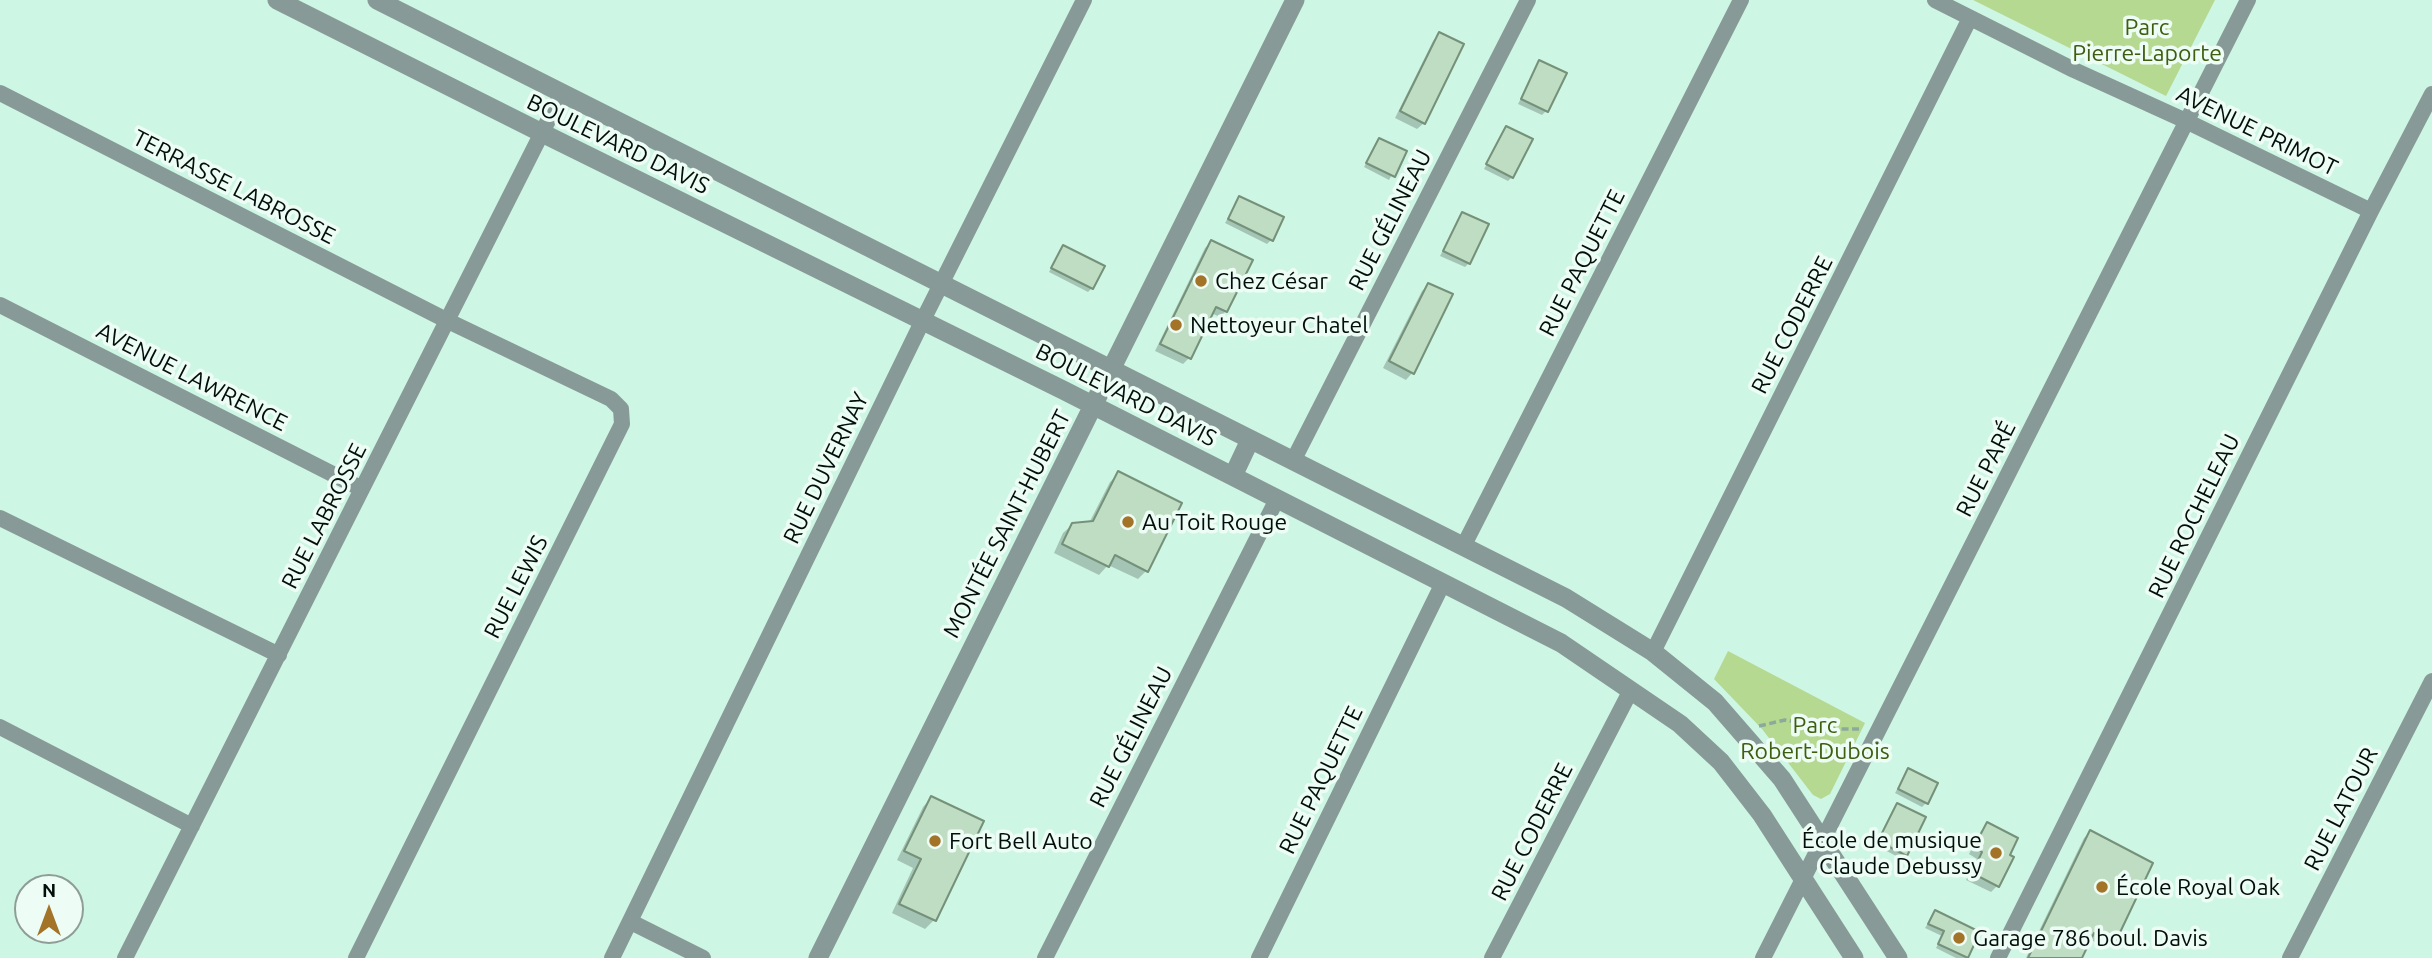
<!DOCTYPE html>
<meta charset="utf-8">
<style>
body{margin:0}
#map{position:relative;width:2432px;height:958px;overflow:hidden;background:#cef6e4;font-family:Ubuntu,sans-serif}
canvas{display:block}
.north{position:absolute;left:14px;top:874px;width:70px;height:70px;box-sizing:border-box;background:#edfdf6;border:2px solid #8f9d97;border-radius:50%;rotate:0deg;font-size:19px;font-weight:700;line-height:28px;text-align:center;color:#020e09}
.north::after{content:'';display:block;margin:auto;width:24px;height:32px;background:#a37428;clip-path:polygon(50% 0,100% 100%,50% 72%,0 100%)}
</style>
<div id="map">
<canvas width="2432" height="958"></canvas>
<div class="north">N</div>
</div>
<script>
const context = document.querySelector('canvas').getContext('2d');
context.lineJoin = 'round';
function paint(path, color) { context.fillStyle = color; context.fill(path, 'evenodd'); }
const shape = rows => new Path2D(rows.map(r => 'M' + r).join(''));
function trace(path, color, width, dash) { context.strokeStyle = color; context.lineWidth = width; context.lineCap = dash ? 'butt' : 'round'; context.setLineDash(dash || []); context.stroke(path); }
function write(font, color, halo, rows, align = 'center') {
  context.font = font + ' Ubuntu,sans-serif'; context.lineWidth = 7; context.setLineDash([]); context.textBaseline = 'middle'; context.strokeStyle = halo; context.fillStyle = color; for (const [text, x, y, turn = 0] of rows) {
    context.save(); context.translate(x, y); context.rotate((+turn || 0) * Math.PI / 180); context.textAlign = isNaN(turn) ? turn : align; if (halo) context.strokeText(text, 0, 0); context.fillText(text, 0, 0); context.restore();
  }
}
paint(shape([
 [1973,0,2215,0,2166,96],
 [1728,651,1865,723,1830,794,1821,799,1813,795,1762,729,1714,679]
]), '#b6d992');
paint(shape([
 [1439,34,1424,123,1417,129,1395,118,1433,41],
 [1540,62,1546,111,1542,115,1518,104],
 [1507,128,1512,177,1508,181,1484,169],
 [1379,140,1405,152,1389,180,1364,167],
 [1240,198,1271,240,1267,244,1225,223],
 [1462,214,1469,263,1465,267,1440,256],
 [1211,242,1226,311,1220,317,1211,313,1189,358,1183,364,1155,351,1205,248],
 [1063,247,1092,288,1088,292,1049,272],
 [1428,285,1450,295,1412,373,1406,380,1383,368,1422,291],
 [1119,473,1146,571,1138,579,1108,565,1099,575,1054,553,1063,533,1073,524,1089,523,1110,482],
 [1908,770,1926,803,1922,807,1895,793],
 [931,798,982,822,934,920,925,929,892,913,913,868,897,860,923,807],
 [1898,805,1906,855,1902,859,1875,845],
 [1987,824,1997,886,1991,892,1966,880,1977,859,1969,854,1981,831],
 [2090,832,2114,942,2107,948,2089,939,2080,958,2026,958,2084,838],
 [1935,912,1966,957,1965,958,1956,958,1936,948,1942,936,1925,928]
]), '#0003');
const building = shape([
 [1439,32,1464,44,1425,124,1400,111,1439,32],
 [1539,60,1567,73,1548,112,1521,99,1539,60],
 [1506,126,1533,139,1513,178,1486,164,1506,126],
 [1379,138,1407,151,1395,177,1366,163,1379,138],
 [1239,196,1284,217,1273,241,1228,219,1239,196],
 [1462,212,1489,224,1470,264,1443,251,1462,212],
 [1211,240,1253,260,1227,312,1216,307,1191,359,1160,344,1211,240],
 [1063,245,1105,266,1093,289,1051,268,1063,245],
 [1428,283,1453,294,1414,374,1389,361,1428,283],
 [1118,471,1182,503,1148,572,1115,555,1109,567,1062,544,1072,523,1093,521,1118,471],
 [1908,768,1938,783,1928,804,1898,789,1908,768],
 [931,796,984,821,936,921,899,904,921,859,904,851,931,796],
 [1897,803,1926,817,1907,856,1878,841,1897,803],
 [1987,822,2018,838,2010,855,2014,857,1999,887,1972,873,1982,852,1974,847,1987,822],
 [2090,830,2153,863,2115,943,2094,933,2082,958,2028,958,2090,830],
 [1935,910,1980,932,1968,958,1938,944,1944,931,1928,924,1935,910]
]);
paint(building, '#bfddc2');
trace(building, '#769179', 2);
trace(shape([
 [1759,726,1785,720,1837,729,1861,729]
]), '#8baa9c', 3.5, [7, 3.5]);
trace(shape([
 [1935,0,2074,70,2186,121,2371,211],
 [0,93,448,321,611,399,621,409,622,424,356,958],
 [0,305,362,489],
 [1293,461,1528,0],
 [0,518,279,655],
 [1463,547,1741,0],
 [1653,652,1970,18],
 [0,727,192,826],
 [631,922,703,958],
 [125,958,562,93],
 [612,958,922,322,1084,0],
 [1045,958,1277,499],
 [1259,958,1443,583],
 [1492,958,1631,690],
 [1763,958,2248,0],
 [1998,958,2371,211,2432,94],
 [2290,958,2432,681]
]), '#889a97', 16);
trace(shape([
 [277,0,542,133,1063,390,1561,643,1680,724,1721,762,1762,815,1854,958],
 [377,0,1566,598,1653,652,1715,702,1782,779,1898,958],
 [1233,476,1250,440],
 [818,958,1295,0]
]), '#889a97', 19);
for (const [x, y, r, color] of [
 [1201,281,7,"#a37428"],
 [1176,325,7,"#a37428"],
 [1128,522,7,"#a37428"],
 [935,841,7,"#a37428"],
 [1996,853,7,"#a37428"],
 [2102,887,7,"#a37428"],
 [1959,938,7,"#a37428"]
]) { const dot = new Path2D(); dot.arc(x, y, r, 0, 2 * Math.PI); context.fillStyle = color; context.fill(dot); trace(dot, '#edfdf6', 2.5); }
write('23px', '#3e5d0e', '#edfdf6', [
 ["Parc",2147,27],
 ["Pierre-Laporte",2147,53],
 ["Parc",1815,725],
 ["Robert-Dubois",1815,751]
]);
write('23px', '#020e09', '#edfdf6', [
 ["AVENUE PRIMOT",2257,131,26],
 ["BOULEVARD DAVIS",618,144,26],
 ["TERRASSE LABROSSE",234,187,27],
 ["RUE GÉLINEAU",1390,220,-63],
 ["RUE PAQUETTE",1582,263,-63],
 ["RUE CODERRE",1792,325,-63],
 ["AVENUE LAWRENCE",192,377,27],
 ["BOULEVARD DAVIS",1126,395,27],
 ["RUE DUVERNAY",826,468,-64],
 ["RUE PARÉ",1986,469,-63],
 ["RUE LABROSSE",324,516,-63],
 ["RUE ROCHELEAU",2194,516,-64],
 ["MONTÉE SAINT-HUBERT",1007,524,-63],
 ["RUE LEWIS",516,587,-63],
 ["RUE GÉLINEAU",1131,737,-63],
 ["RUE PAQUETTE",1321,780,-64],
 ["RUE LATOUR",2341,809,-63],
 ["RUE CODERRE",1532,832,-63]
]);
write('23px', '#020e09', '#edfdf6', [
 ["Chez César",1215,281],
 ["Nettoyeur Chatel",1190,325],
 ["Au Toit Rouge",1142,522],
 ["École de musique",1982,840,"right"],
 ["Claude Debussy",1982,866,"right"],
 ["Fort Bell Auto",949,841],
 ["École Royal Oak",2116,887],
 ["Garage 786 boul. Davis",1973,938]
], 'left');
</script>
